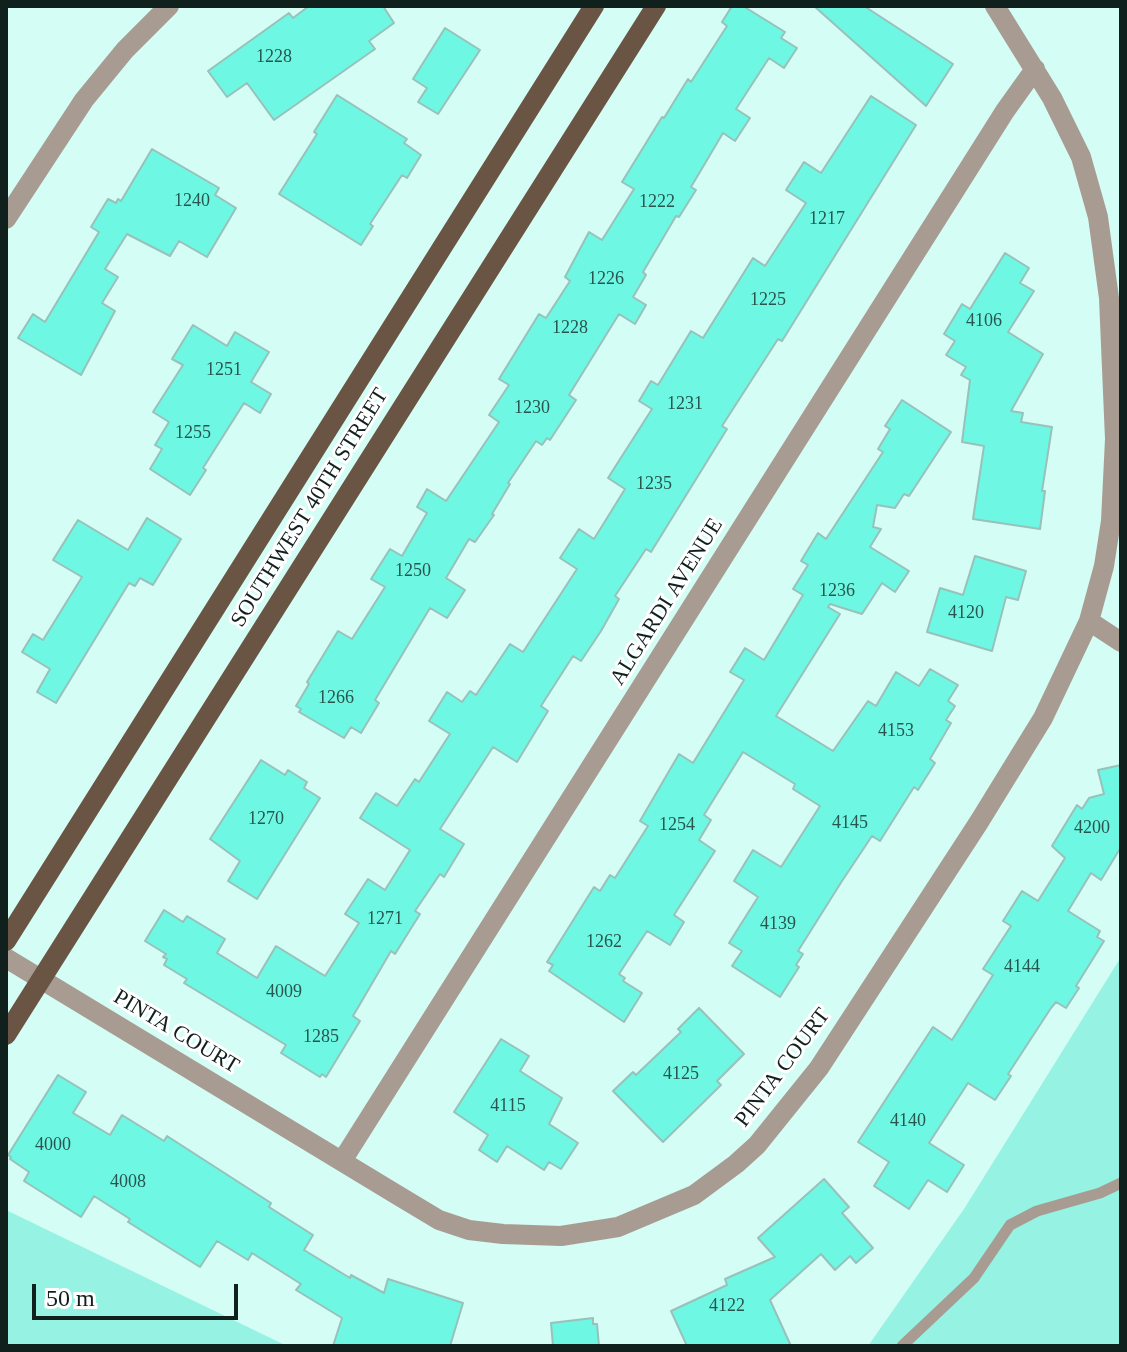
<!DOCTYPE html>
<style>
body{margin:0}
#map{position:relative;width:1127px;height:1352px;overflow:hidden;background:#d3fdf5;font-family:Georgia,serif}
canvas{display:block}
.frame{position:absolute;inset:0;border:8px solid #10201d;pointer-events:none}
.scale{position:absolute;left:32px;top:1284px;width:206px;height:36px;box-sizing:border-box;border:4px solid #10201d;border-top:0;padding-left:10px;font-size:24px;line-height:28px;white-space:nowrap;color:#10201d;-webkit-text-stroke:6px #fff;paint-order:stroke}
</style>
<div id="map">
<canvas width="1127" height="1352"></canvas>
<div class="frame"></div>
<div class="scale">50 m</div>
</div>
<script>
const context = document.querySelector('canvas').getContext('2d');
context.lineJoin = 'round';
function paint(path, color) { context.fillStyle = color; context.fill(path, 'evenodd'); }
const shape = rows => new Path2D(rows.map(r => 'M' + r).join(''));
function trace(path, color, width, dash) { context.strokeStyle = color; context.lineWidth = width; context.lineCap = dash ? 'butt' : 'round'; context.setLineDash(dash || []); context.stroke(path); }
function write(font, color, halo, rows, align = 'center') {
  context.font = font + ' Georgia,serif'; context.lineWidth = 6; context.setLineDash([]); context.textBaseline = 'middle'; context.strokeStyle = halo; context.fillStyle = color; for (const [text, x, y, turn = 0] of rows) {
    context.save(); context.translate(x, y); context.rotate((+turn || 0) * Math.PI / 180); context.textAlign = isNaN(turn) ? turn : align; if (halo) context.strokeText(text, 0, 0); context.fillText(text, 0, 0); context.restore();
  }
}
paint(shape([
 [1121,957,1121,1346,868,1346,964,1209],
 [6,1210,287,1346,6,1346]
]), '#96f2e3');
const building = shape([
 [309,6,383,6,394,23,369,41,375,49,274,120,247,83,227,97,208,71,289,13,293,18,309,6],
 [732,6,743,6,785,32,781,38,797,48,784,68,769,58,736,109,750,118,735,141,723,133,691,187,696,190,679,217,676,216,643,272,646,275,633,297,646,305,635,324,619,314,569,395,576,400,550,440,547,438,542,445,536,441,508,483,510,484,492,514,494,515,475,542,469,539,446,578,465,590,447,618,430,608,375,700,379,703,361,733,351,727,344,738,299,712,301,709,296,706,309,684,307,682,338,631,352,639,385,587,371,579,390,549,402,556,427,513,417,507,427,489,446,501,499,422,489,415,509,385,499,379,539,314,546,318,570,281,565,277,589,232,602,240,634,189,622,182,662,117,664,118,688,79,691,82,727,26,722,22,732,6],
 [814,6,864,6,953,64,926,106,814,6],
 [445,28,480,50,438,114,418,102,427,88,413,79,445,28],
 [337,95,407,139,404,143,421,155,407,178,402,175,370,224,373,226,361,245,279,194,317,134,314,132,337,95],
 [871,96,916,125,782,341,778,339,722,426,727,429,651,552,646,549,615,596,619,599,601,631,581,661,573,656,541,706,548,711,517,762,493,747,440,829,464,844,444,877,440,874,415,911,420,914,395,954,391,951,353,1016,360,1021,326,1077,322,1074,320,1077,281,1053,286,1045,184,983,187,979,164,965,167,959,163,957,166,954,145,941,164,910,183,922,187,916,225,939,217,953,257,978,276,946,325,976,359,923,345,914,368,879,385,890,410,850,360,818,376,793,397,806,415,779,419,782,450,734,429,721,447,692,462,702,470,691,476,695,510,644,523,652,577,569,560,558,579,529,594,539,625,489,608,478,652,409,639,401,651,381,658,385,691,331,703,338,753,258,765,266,806,203,786,190,804,162,821,173,871,96],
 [152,149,219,188,215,195,236,208,207,257,179,241,170,256,127,234,105,269,118,277,102,303,115,311,81,375,18,338,33,314,45,322,99,232,91,227,108,199,116,203,118,199,121,201,152,149],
 [1005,253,1029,268,1020,283,1034,291,1008,332,1043,354,1011,411,1023,413,1021,422,1052,427,1042,491,1045,491,1040,529,973,519,984,446,962,442,970,380,961,375,966,367,946,355,955,341,944,334,962,304,970,309,1005,253],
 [193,325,227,346,235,332,269,352,251,382,271,394,260,413,244,403,203,468,206,470,190,495,150,469,162,449,155,445,169,422,153,412,183,365,172,359,193,325],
 [902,400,951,432,909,496,904,494,895,508,877,505,873,527,881,529,870,547,909,571,895,592,882,583,862,614,830,604,828,607,840,614,776,716,833,751,868,701,876,706,896,672,919,686,930,669,958,685,948,701,955,706,946,720,951,723,930,759,935,763,918,790,914,787,880,841,872,836,842,881,798,951,803,954,796,965,799,967,780,997,732,966,742,951,729,943,758,897,734,881,753,850,781,867,820,806,793,789,795,784,743,752,704,815,711,820,699,840,715,851,674,915,684,922,670,945,647,931,619,974,625,978,623,981,642,993,624,1022,549,971,553,965,547,962,594,887,600,891,610,875,615,878,648,826,640,821,679,754,693,763,744,680,730,672,745,648,764,660,803,595,793,589,808,565,801,561,818,533,826,539,883,452,878,449,890,429,885,426,902,400],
 [147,518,181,539,153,585,140,578,135,586,129,583,56,703,37,692,50,669,22,652,33,634,43,640,82,577,53,560,78,520,128,550,147,518],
 [975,556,1026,571,1018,600,1006,597,992,651,927,632,940,588,963,595,975,556],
 [261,760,285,775,288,770,307,782,304,788,320,798,257,899,228,881,240,861,210,839,261,760],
 [1121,765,1121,847,1101,880,1091,873,1068,911,1100,931,1097,937,1104,941,1076,986,1079,988,1066,1008,1056,1002,1051,1008,1008,1074,1011,1076,995,1100,968,1083,929,1143,964,1165,947,1192,928,1180,909,1209,874,1186,889,1162,858,1142,933,1027,952,1040,993,975,983,969,1011,926,1003,921,1022,891,1038,901,1065,858,1052,846,1077,805,1082,809,1089,798,1104,794,1098,770,1121,765],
 [699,1008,744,1054,717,1081,721,1085,663,1142,613,1091,633,1072,636,1075,681,1032,678,1029,699,1008],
 [501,1039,529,1056,520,1071,562,1098,549,1124,578,1143,561,1169,549,1162,544,1170,507,1146,497,1162,479,1150,488,1135,454,1112,501,1039],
 [58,1075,86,1092,73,1113,110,1135,122,1115,164,1141,167,1136,271,1203,269,1207,313,1235,304,1250,350,1278,351,1275,384,1293,388,1279,463,1303,450,1346,333,1346,342,1318,296,1290,301,1284,252,1253,248,1260,217,1241,200,1267,128,1222,130,1219,94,1196,81,1217,24,1181,29,1172,10,1159,11,1157,8,1155,58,1075],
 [824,1179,849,1207,842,1213,873,1248,856,1263,850,1256,835,1270,821,1254,770,1300,791,1346,687,1346,671,1311,727,1285,725,1279,775,1257,758,1238,824,1179],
 [593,1318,593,1324,597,1324,599,1346,553,1346,551,1323,593,1318]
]);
paint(building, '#6ef8e4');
trace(building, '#98c1ba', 2);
trace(shape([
 [902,1346,974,1278,1010,1225,1037,1211,1100,1193,1121,1183]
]), '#a89c92', 11);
trace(shape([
 [6,219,84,100,125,50,169,6],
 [1089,621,1121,642],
 [6,958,399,1196,439,1220,469,1230,503,1234,561,1236,618,1227,694,1195,736,1164,757,1145,819,1068,979,822,1043,718,1089,621,1104,566,1111,521,1115,439,1109,298,1098,217,1081,157,1052,98,995,6],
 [342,1161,1005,111,1035,69]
]), '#a89c92', 20);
trace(shape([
 [6,941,594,6],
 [6,1035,656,6]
]), '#6a5545', 20);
write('18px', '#28564f', null, [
 ["1228",274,57],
 ["1240",192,201],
 ["1222",657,202],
 ["1217",827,219],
 ["1226",606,279],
 ["1225",768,300],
 ["4106",984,321],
 ["1228",570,328],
 ["1251",224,370],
 ["1231",685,404],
 ["1230",532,408],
 ["1255",193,433],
 ["1235",654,484],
 ["1250",413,571],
 ["1236",837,591],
 ["4120",966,613],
 ["1266",336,698],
 ["4153",896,731],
 ["1270",266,819],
 ["4145",850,823],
 ["1254",677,825],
 ["4200",1092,828],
 ["1271",385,919],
 ["4139",778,924],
 ["1262",604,942],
 ["4144",1022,967],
 ["4009",284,992],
 ["1285",321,1037],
 ["4125",681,1074],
 ["4115",508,1106],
 ["4140",908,1121],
 ["4000",53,1145],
 ["4008",128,1182],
 ["4122",727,1306]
]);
write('22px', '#10201d', '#fff', [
 ["SOUTHWEST 40TH STREET",310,508,-58],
 ["ALGARDI AVENUE",667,602,-58],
 ["PINTA COURT",176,1032,31],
 ["PINTA COURT",783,1068,-53]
]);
</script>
